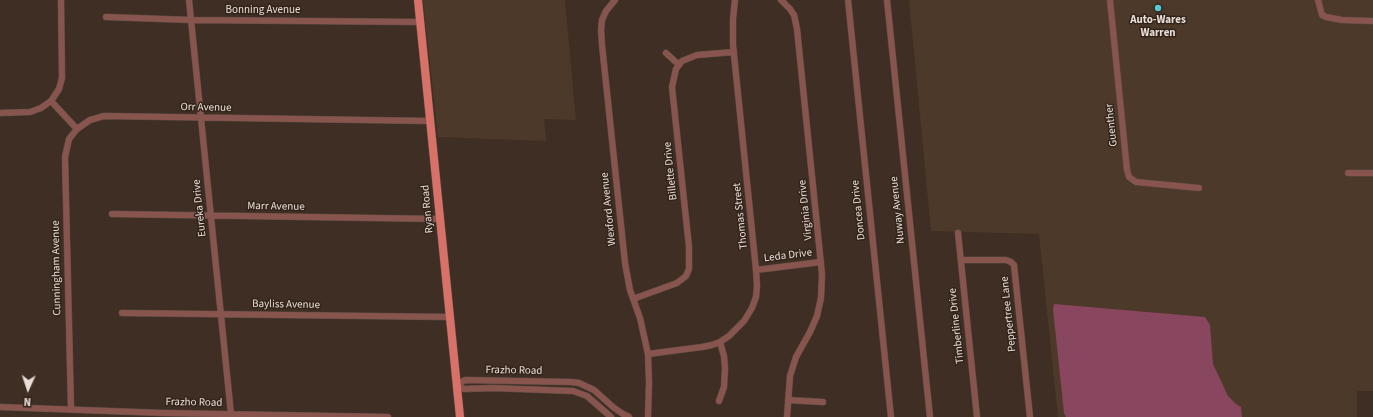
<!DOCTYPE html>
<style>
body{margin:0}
#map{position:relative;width:1373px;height:417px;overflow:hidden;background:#3e2e23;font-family:"Source Sans 3",sans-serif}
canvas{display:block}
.north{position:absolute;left:8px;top:369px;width:40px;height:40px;-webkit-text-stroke:3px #33241a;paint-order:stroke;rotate:183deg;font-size:11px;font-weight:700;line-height:16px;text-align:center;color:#e9dfd8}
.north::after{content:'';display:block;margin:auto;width:14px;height:18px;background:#e9dfd8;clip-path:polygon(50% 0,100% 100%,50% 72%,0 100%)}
</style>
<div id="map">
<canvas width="1373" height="417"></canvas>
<div class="north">N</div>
</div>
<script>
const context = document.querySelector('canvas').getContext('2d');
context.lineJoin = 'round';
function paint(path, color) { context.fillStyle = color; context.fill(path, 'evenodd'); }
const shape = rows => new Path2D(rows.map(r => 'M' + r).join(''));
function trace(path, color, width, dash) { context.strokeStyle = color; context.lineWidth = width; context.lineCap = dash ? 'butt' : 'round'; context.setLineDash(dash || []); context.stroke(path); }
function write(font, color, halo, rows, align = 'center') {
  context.font = font + ' "Source Sans 3",sans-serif'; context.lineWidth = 3; context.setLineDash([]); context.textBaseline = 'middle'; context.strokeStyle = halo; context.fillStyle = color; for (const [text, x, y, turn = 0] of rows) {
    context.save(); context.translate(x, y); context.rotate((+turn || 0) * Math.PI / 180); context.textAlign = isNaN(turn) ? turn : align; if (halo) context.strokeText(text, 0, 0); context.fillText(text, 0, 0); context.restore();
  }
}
paint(shape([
 [423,0,565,0,576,120,544,119,546,141,438,137],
 [909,0,1373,0,1373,391,1357,391,1357,417,1058,417,1039,234,931,231]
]), '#4d392a');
paint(shape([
 [1054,304,1205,317,1210,325,1213,364,1228,396,1236,404,1241,407,1242,417,1066,417,1064,413,1053,309]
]), '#88465f');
const minor = shape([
 [189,0,231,414],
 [615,0,606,11,602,20,601,30,602,45,625,263,630,290,640,318,648,354,649,382,648,417],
 [781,0,790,9,794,15,797,29,822,274,821,298,817,316,810,332,796,357,790,376,787,417],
 [848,0,891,417],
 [887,0,930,417],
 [1110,0,1127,170,1129,177,1136,182,1199,188],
 [1318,0,1322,15,1326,17,1342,20,1373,21],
 [106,17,191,20,420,22],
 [666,53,679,65],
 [51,101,59,89,62,78,61,0],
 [0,113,30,112,41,108,51,101,77,129],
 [1348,173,1373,173],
 [112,214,440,219],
 [958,233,977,417],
 [961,260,1006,260,1011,262,1014,265,1030,417],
 [756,270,821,262],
 [633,299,677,283,686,276,689,269,689,247,672,87,676,69,682,61,697,55,734,52],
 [122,313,450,317],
 [648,354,702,347,712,345,720,342,729,336,744,321,752,308,756,297,757,286,756,270,733,45,733,19,735,0],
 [457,385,465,380,571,382,579,383,594,390,613,407,623,414,629,417],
 [457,385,464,389,492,388,573,391,587,396,611,417],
 [788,400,823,402],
 [719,401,724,387,725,368,724,356,720,342],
 [0,407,164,413,388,417],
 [71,409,65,157,69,139,77,129,90,120,104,116,430,121]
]);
const major = shape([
 [418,0,460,417]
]);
trace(minor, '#594a40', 7);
trace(major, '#594a40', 9);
trace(minor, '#87544e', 6);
trace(major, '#d87167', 8);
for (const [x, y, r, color] of [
 [1158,8,4,"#52cbd7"]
]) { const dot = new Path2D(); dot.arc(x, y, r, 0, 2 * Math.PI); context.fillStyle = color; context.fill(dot); trace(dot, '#33241a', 1.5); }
write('11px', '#e9dfd8', '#33241a', [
 ["Bonning Avenue",263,11],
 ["Orr Avenue",206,108,1],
 ["Guenther",1112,125,-96],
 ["Billette Drive",671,171,-96],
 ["Marr Avenue",276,207,1],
 ["Eureka Drive",200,208,-96],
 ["Ryan Road",428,209,-95],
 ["Wexford Avenue",609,209,-96],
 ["Virginia Drive",806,210,-96],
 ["Doncea Drive",859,210,-96],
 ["Nuway Avenue",898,210,-96],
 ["Thomas Street",741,216,-96],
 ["Leda Drive",788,256,-7],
 ["Cunningham Avenue",57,268,-91],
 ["Bayliss Avenue",286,305,1],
 ["Peppertree Lane",1009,314,-96],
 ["Timberline Drive",957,326,-96],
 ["Frazho Road",514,371,1],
 ["Frazho Road",194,403,1]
]);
write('bold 11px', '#e9dfd8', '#33241a', [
 ["Auto-Wares",1158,21],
 ["Warren",1158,34]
]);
</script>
